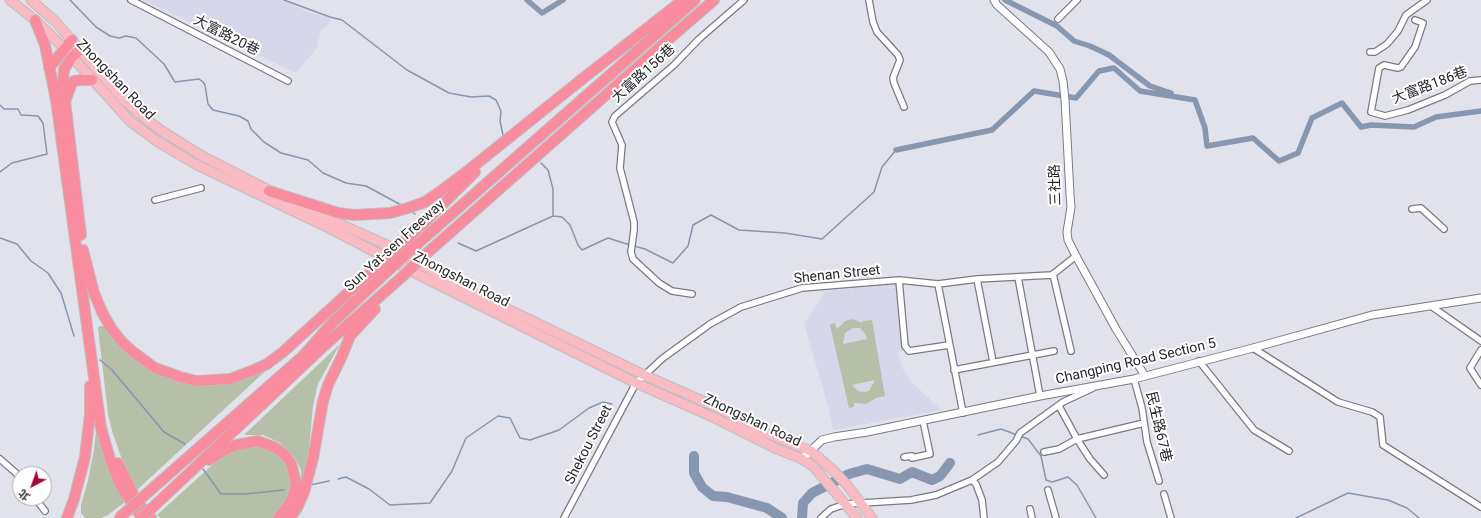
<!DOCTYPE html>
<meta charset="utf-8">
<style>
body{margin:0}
#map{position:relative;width:1481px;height:518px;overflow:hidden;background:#e1e2eb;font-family:Roboto,"Noto Sans TC",sans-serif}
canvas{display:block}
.north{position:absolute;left:12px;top:466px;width:40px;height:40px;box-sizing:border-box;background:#fff;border:1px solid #a9a9aa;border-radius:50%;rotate:221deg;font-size:11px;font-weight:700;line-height:16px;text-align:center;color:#27282b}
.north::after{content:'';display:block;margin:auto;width:14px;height:18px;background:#a2043c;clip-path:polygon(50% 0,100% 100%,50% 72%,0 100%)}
</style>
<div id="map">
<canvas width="1481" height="518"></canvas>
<div class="north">北</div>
</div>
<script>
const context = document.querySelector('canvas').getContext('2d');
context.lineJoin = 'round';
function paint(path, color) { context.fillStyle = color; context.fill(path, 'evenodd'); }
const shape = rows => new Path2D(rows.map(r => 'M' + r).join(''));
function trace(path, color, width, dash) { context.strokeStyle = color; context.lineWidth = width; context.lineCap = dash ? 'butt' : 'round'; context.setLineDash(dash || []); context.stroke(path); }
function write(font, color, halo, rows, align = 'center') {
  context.font = font + ' Roboto,"Noto Sans TC",sans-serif'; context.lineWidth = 4; context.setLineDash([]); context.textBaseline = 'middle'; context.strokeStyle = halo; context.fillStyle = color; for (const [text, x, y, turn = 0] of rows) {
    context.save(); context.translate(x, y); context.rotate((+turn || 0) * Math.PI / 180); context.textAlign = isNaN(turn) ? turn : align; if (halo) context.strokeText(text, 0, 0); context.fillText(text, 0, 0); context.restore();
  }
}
paint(shape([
 [143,0,282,0,311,13,331,18,327,26,321,29,317,48,296,73],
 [896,284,903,351,898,352,902,368,912,382,941,410,833,430,829,409,804,324,825,291]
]), '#d6d8e9');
paint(shape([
 [853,319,862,323,863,321,872,320,885,396,876,398,866,404,854,403,854,407,849,408,830,325,835,323,837,329,845,321],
 [853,328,860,328,864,332,867,339,843,344,845,333],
 [875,380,869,391,864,392,858,391,852,385],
 [100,326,103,326,115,342,130,356,145,366,200,384,273,364,137,490,125,468,113,434,108,414,98,328],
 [340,344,318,384,313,406,308,459,301,493,301,470,295,458,280,443,263,435,244,435],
 [97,422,125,502,108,515,101,518,85,518,81,513,81,505,88,480,94,450],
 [251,445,262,447,276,453,288,466,292,481,290,496,273,518,160,518,157,515,221,457,240,447]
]), '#b6c0a9');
trace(shape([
 [70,0,96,27,110,36,119,38,126,36,136,38,164,64,175,82,199,79,203,82,205,85,208,104,213,110,239,116,248,121,251,129,264,142,281,153,308,160,323,173,346,183,366,186,403,206],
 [284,0,330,17,342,20,407,70,449,93,471,97,489,96,496,100,501,111,500,121,503,135],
 [0,105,4,109,18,109,21,115,38,116,43,123,47,154,12,163,0,172],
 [541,163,548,170,553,189,553,216],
 [411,211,415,214],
 [0,238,17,244,31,261,48,273,61,293,74,336],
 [458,243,476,251,553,216,562,217,570,225,578,245,582,250,608,238,630,245],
 [634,246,645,249,673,263,688,246,693,225,711,215,739,230,785,233,822,239,874,192,882,167,896,150],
 [100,360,112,370,164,432,185,444],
 [978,435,1001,429,1028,439,1041,456,1046,480,1052,482,1068,477,1077,485,1096,518],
 [203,469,221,494,245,494,284,490],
 [338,479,346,477,369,489,390,505,430,503,452,471,466,438,498,416,510,418,520,438,530,440,559,430,589,408,603,402,612,404],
 [310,485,329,481],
 [1296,518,1348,493,1388,500,1407,508,1419,518]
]), '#8897b0', 1.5);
trace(shape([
 [527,0,542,13,563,0],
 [1005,0,1057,26,1074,41,1090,46,1109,55,1150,86,1171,93],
 [896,150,992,130,1034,91,1076,98,1099,71,1114,68,1140,91,1195,100,1205,128,1207,146,1253,138,1279,161,1298,153,1312,118,1342,103,1361,127,1371,125,1414,127,1436,117,1481,111]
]), '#8897b0', 5.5);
trace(shape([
 [694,456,694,473,702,487,713,496,727,497,767,508,782,518],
 [802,518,803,503,812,493,849,474,867,469,900,479,912,472,932,480,940,476,950,463]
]), '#8897b0', 10);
const minor = shape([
 [131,0,288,81],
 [869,0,873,22,877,32,898,55,900,60,893,78,894,83,904,107],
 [1058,19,1077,0],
 [1415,20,1423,23,1415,47,1401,67,1398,68,1384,65,1379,68,1371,112,1385,116,1408,110,1445,95,1470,81,1481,80],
 [1370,52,1375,52,1387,44,1398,31,1406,15,1427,0],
 [155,200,201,188],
 [1412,209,1421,208,1444,229],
 [1053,274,1071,351],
 [1018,277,1040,396],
 [977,279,993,362],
 [899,280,905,346,909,351,949,345],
 [938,284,977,279,1052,275,1076,256],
 [692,294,672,291,659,283,633,259,631,252,634,230,634,222,620,168,622,145,612,122,615,116,674,65,699,39,744,0],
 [1431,306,1481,341],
 [1253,348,1338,402,1372,412,1380,417,1383,445,1481,507],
 [1481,350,1470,368,1481,385],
 [1199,361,1254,430,1289,451],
 [954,370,1054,351],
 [1134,379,1142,408,1147,442,1159,481],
 [1059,406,1077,439,1090,459,1104,475],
 [1044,452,1059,449,1077,439,1144,423],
 [904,457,912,456,912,458,930,454,923,421],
 [0,459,16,473,20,478],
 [972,480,976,484,982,500,984,518],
 [1048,490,1056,518],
 [1164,494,1171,518],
 [35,498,45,511],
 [1030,509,1032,518],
 [564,518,636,383,663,358,710,324,741,307,802,288,899,280,938,284,963,413],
 [821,518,831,509,846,504,911,500,936,495,972,480,998,462,1016,441,1020,433,1063,402,1093,388]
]);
const tertiary = shape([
 [994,0,997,5,1049,52,1060,69,1063,81,1065,100,1070,194,1071,207,1067,232,1068,240,1076,256,1116,329,1145,376],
 [802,459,822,440,834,437,867,432,1040,396,1134,379,1253,348,1372,315,1481,298]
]);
const primary = shape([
 [10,0,35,20,64,48,130,121,158,142,197,165,329,228,429,280,636,383,717,419,777,449,802,459,813,466,857,518],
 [31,0,55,21,123,99,143,117,162,131,202,156,276,194],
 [291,202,389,246,454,283,644,375,721,409,754,428,811,451,835,472,847,485,872,518]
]);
const motorway = shape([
 [35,20,45,45,56,100,101,428,110,459,120,485,142,518],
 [81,49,72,57,64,69,63,84,81,235],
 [49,68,72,40],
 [66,99,71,85,74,81,82,80,92,80],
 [269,191,338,213,354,215,390,213,408,208,425,202,438,193,470,169,581,80,683,0],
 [403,243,438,209,475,172],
 [414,247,695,0],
 [83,250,94,293,102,312,111,328,122,342,132,351,155,368,180,377,197,381,230,379,254,370,267,364,283,352,381,263],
 [426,254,668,40,714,0],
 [209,460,221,452,236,445,258,441,274,447,284,454,291,463,296,483,293,496,290,503,278,518],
 [118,463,137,502,151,518],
 [161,481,303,356,333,322,391,268],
 [151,509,325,345,404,275],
 [67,518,74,499,85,457,90,414,90,386],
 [290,518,297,508,304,492,313,458,323,401,328,385,342,356,350,336,375,309]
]);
trace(minor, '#7a7b84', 8);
trace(tertiary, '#7a7b84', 9);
trace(primary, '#bebebf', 11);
trace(motorway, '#bebebf', 12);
trace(minor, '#fff', 5.5);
trace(tertiary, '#fff', 7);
trace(primary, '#fbbbc5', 9);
trace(motorway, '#f98d9f', 10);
const motorwayBridge = shape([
 [381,263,403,243],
 [391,268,414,247],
 [404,275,426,254],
 [119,518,161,481],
 [140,518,151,509]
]);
trace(motorwayBridge, '#bebebf', 12, []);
trace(motorwayBridge, '#f98d9f', 10);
write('14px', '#27282b', '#fff', [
 ["大富路20巷",226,36,27],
 ["大富路156巷",644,74,-42],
 ["Zhongshan Road",115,80,46],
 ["大富路186巷",1430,86,-21],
 ["三社路",1056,185,-92],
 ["Sun Yat-sen Freeway",395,246,-42],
 ["Shenan Street",837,275,-6],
 ["Zhongshan Road",461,280,27],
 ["Changping Road Section 5",1136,362,-13],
 ["Zhongshan Road",752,421,25],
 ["民生路67巷",1158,427,77],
 ["Shekou Street",589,445,-63]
]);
</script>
